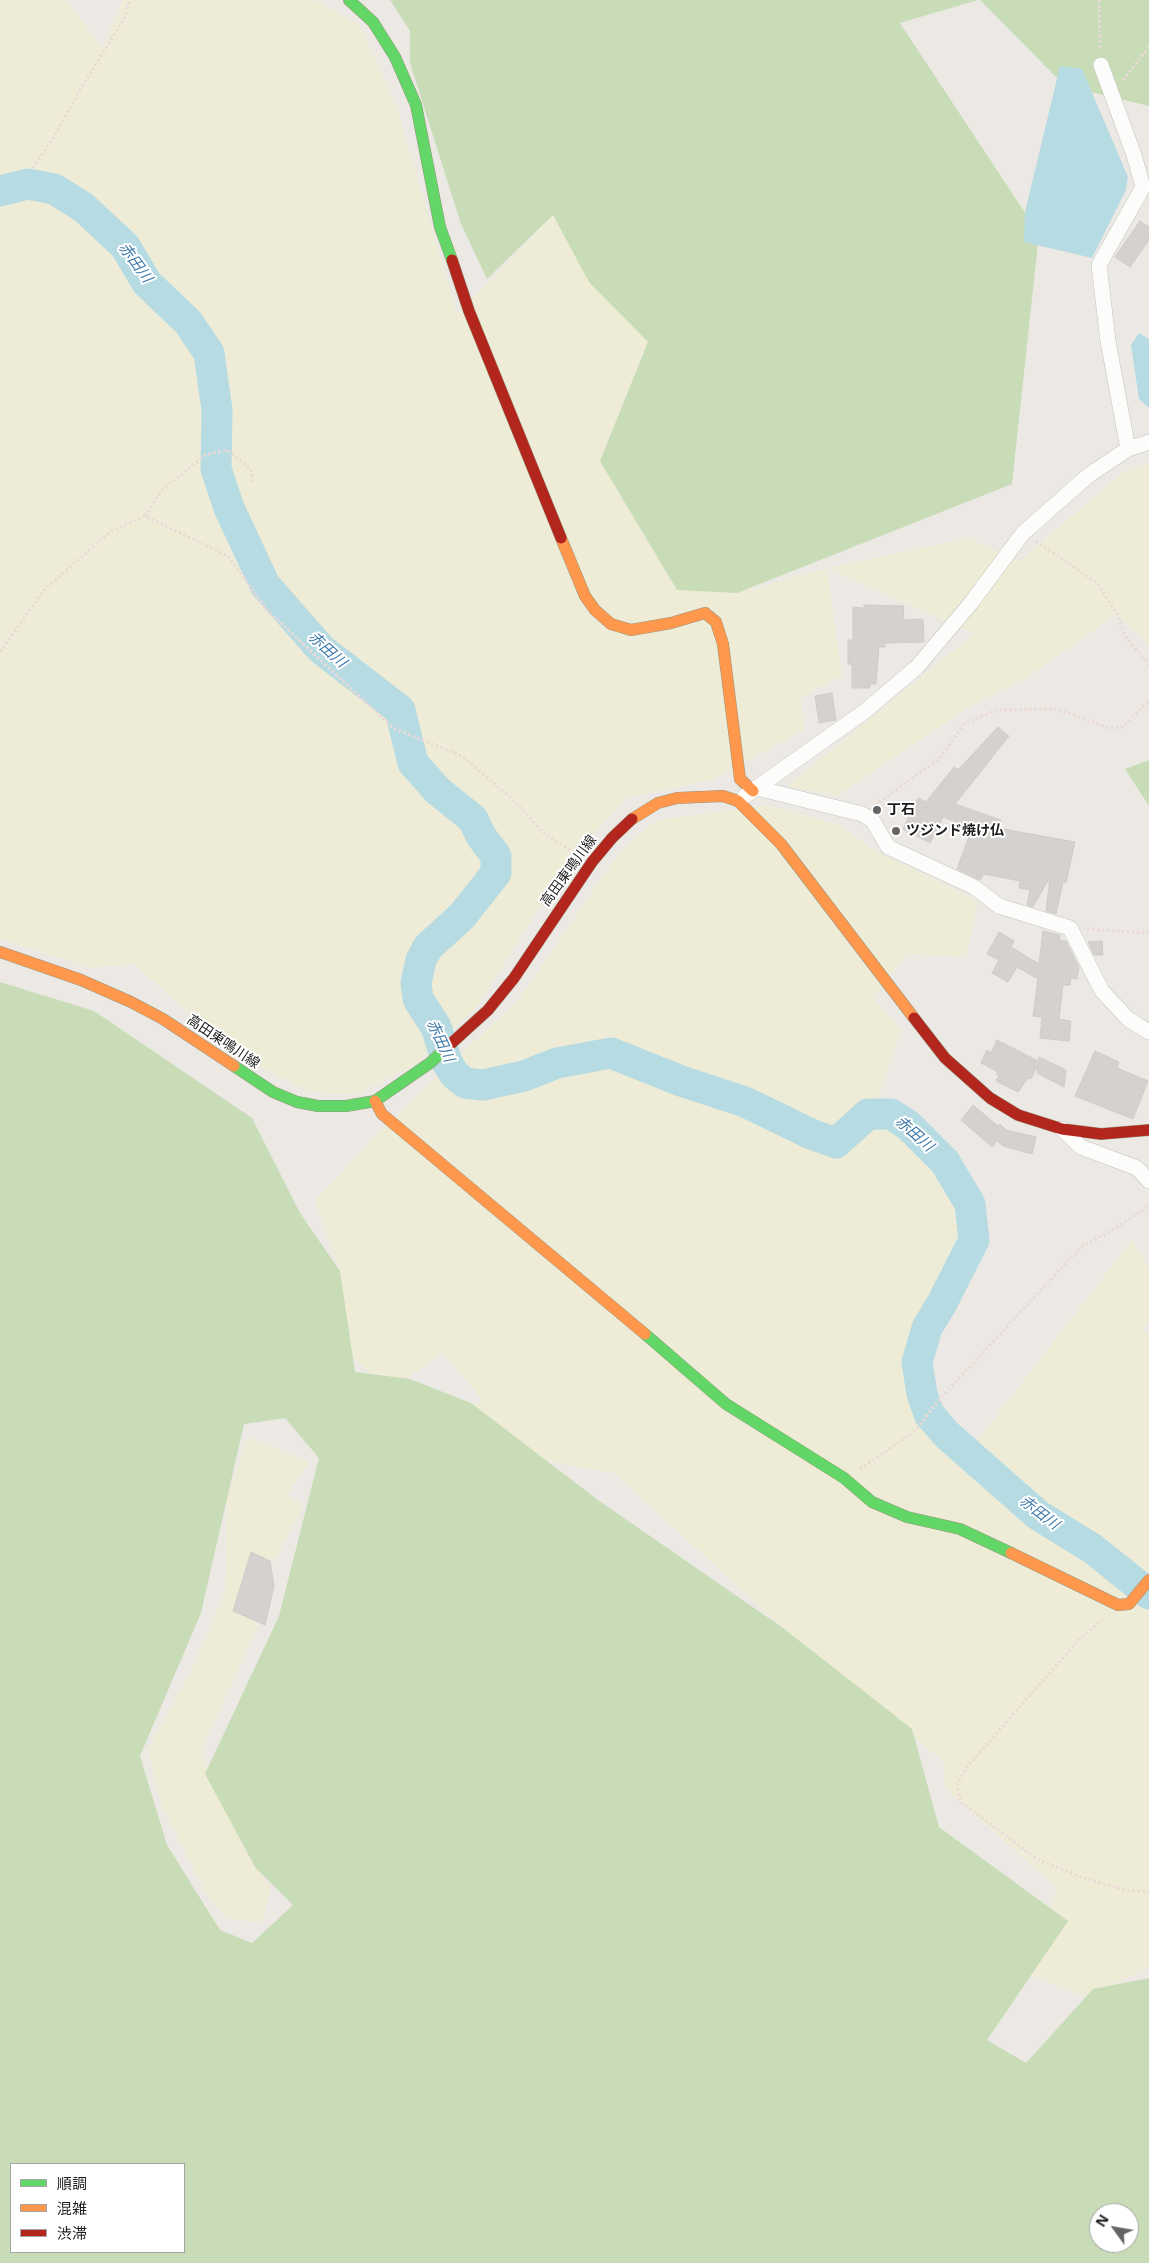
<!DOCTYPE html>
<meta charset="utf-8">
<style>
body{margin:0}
#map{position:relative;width:1149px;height:2263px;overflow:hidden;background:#ece9e5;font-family:"Noto Sans","Noto Sans JP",sans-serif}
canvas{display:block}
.legend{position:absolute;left:10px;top:2163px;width:175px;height:90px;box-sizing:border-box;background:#fff;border:1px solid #a5a5a5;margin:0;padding:6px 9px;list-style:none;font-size:15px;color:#1d1d1d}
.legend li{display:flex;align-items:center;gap:10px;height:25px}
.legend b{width:25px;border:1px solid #a5a5a5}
.north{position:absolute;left:1089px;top:2203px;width:50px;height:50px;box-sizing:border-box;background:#fff;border:1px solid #a5a5a5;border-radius:50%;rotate:302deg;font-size:14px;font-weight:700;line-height:20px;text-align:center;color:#1d1d1d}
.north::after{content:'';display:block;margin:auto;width:18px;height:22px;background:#656463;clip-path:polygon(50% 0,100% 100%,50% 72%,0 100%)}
</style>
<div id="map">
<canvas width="1149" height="2263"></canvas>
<ul class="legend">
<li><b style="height:6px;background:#63d668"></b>順調</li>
<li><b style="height:6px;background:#ff974d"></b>混雑</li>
<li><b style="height:6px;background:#b3261e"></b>渋滞</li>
</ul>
<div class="north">N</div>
</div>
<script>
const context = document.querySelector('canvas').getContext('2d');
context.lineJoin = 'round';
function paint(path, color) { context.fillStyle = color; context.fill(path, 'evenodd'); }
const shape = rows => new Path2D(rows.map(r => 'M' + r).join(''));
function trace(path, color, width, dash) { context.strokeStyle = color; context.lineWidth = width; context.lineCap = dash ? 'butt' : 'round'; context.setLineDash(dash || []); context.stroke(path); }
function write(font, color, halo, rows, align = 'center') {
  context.font = font + ' "Noto Sans","Noto Sans JP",sans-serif'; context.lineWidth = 4; context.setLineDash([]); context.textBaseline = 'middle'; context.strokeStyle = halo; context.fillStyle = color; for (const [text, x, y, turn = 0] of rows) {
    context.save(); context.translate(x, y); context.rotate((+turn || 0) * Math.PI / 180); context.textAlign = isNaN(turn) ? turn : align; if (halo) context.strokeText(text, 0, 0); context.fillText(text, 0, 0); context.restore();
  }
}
paint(shape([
 [0,0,67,0,102,48,123,0,315,0,359,24,397,107,457,315,553,215,648,342,600,461,677,590,737,593,827,568,969,538,1018,562,1125,471,1149,463,1149,645,1117,614,1028,677,971,706,837,796,787,786,974,634,827,568,842,676,801,697,804,730,711,780,627,798,567,864,477,1007,413,1066,355,1095,310,1092,237,1056,134,964,91,968,0,939],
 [767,805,840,825,872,849,978,901,966,957,907,954,873,997,901,1030,874,1111,940,1179,965,1233,909,1333,911,1387,961,1462,1132,1240,1149,1268,1149,1321,1142,1329,1149,1334,1149,1968,1086,1997,1031,1975,1057,1888,945,1788,944,1762,783,1628,614,1473,514,1456,464,1426,481,1398,443,1353,388,1391,318,1322,338,1267,315,1201,378,1133,518,1000,621,850,657,820],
 [248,1437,309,1462,287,1495,304,1505,274,1562,251,1553,233,1611,259,1623,201,1752,255,1867,271,1889,262,1923,226,1918,207,1895,160,1802,148,1749,190,1673,225,1592,227,1499]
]), '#eeecd7');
paint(shape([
 [390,0,978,0,900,23,1039,234,1012,484,737,593,677,590,600,461,648,342,589,282,553,215,487,279,461,224,410,63,410,31],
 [980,0,1149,0,1149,106,1065,86],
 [1149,760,1149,806,1125,769],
 [0,982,94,1011,252,1118,300,1213,340,1271,355,1372,410,1379,471,1403,598,1500,783,1628,912,1729,939,1827,1068,1921,987,2040,1026,2063,1093,1989,1149,1978,1149,2263,0,2263],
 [285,1418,319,1458,279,1616,205,1774,255,1867,293,1905,252,1943,220,1930,167,1845,140,1756,201,1613,244,1424],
 [184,2164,184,2252,11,2252,11,2164],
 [1099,2213,1129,2213,1129,2243,1099,2243]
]), '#c8dcb8');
paint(shape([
 [1060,66,1082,69,1128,177,1126,190,1092,258,1024,242,1025,212],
 [1139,333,1149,339,1149,408,1139,399,1131,345]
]), '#b7dbe2');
trace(shape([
 [0,191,28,184,54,189,83,207,125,246,147,283,188,322,209,353,217,410,216,469,229,508,265,585,321,649,400,710,413,763,438,791,473,819,481,836,496,856,496,873,462,916,428,947,421,960,416,983,418,999,436,1027,447,1062,454,1074,465,1083,483,1085,524,1076,557,1063,611,1053,681,1081,745,1102,811,1134,836,1143,868,1114,891,1114,909,1126,945,1162,970,1204,974,1240,942,1303,927,1328,917,1362,922,1394,929,1414,946,1434,1038,1515,1093,1549,1149,1594]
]), '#b7dbe2', 31);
const building = shape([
 [1140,221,1149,227,1149,240,1130,267,1115,257,1140,221],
 [864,605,904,606,903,620,923,619,924,642,885,643,885,647,879,647,876,684,870,684,870,688,852,688,852,664,848,664,848,640,853,640,853,607,864,608,864,605],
 [832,693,836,720,819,723,815,696,832,693],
 [998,727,1009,736,955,804,1001,820,998,828,1075,842,1066,883,1063,882,1056,914,1046,911,1050,877,1033,907,1027,905,1030,890,1019,888,1020,881,984,874,980,880,957,869,972,828,943,817,930,843,903,829,918,798,926,802,954,767,958,770,998,727],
 [1043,931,1060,935,1059,940,1066,941,1079,967,1077,979,1071,978,1070,985,1063,985,1059,1019,1071,1021,1069,1041,1040,1038,1042,1017,1033,1016,1038,979,1017,967,1008,982,992,973,999,960,987,954,999,932,1014,941,1011,947,1039,964,1043,931],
 [1102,941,1103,955,1094,955,1088,942,1102,941],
 [997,1040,1038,1061,1039,1057,1066,1070,1064,1087,1037,1073,1038,1065,1031,1079,1028,1078,1018,1092,996,1081,999,1076,996,1074,998,1072,981,1063,987,1050,991,1053,997,1040],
 [1095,1051,1119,1062,1117,1068,1148,1081,1133,1119,1075,1096,1095,1051],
 [973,1105,998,1126,1000,1124,1006,1130,1036,1137,1032,1154,1003,1146,997,1141,992,1147,961,1120,973,1105],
 [251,1552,270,1561,274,1586,265,1625,233,1611,251,1552]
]);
paint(building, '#d4d1ce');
trace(building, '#cfcbc7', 1);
const street = shape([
 [1101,65,1134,155,1143,187,1099,265,1108,341,1128,449],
 [757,788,862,814,873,821,888,847,974,887,999,906,1070,928,1102,991,1128,1019,1149,1032],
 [745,796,864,712,917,667,971,603,1023,533,1089,475,1128,449,1149,442],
 [1062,1129,1081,1147,1137,1168,1149,1181]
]);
const fast = shape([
 [349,0,373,22,395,57,416,105,440,227,452,260],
 [234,1066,273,1092,297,1102,318,1106,346,1106,375,1101,430,1063,444,1050],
 [645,1334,726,1404,844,1478,872,1502,907,1517,960,1529,1011,1553]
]);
const slow = shape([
 [561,538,585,596,595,610,611,624,631,630,671,623,705,613,716,622,723,644,740,779,753,791],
 [632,819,658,803,677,798,723,796,738,801,781,844,914,1018],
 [0,952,81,980,131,1002,163,1019,234,1066],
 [375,1101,382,1114,645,1334],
 [1011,1553,1118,1605,1129,1604,1149,1580]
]);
const jam = shape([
 [452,260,469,311,561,538],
 [914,1018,945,1058,990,1098,1018,1115,1062,1129,1101,1134,1149,1130],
 [444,1050,488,1010,514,978,592,862,612,838,632,819]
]);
trace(street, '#c4c3c1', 16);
trace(fast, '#96967c', 12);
trace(slow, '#96967c', 12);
trace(jam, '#96967c', 12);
trace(shape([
 [1099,0,1100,50],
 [1123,80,1149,47],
 [33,168,53,138,84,83,124,19,130,0],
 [145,516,162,490,205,455,227,450,251,469,253,483],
 [1036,541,1097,583,1117,614,1125,636,1149,665],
 [0,652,44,590,111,531,145,516,228,556,267,610,393,728,462,756,510,797,547,836,576,853],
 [875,805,939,759,964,724,996,710,1057,709,1109,728,1123,727,1149,701],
 [1087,929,1149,933],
 [860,1469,915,1431,939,1400,1081,1247,1111,1231,1149,1206],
 [1103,1619,1077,1642,966,1768,957,1785,961,1802,1037,1859,1078,1876,1125,1890,1149,1892]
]), '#ebd9d7', 3, [2.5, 2.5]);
trace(street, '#fcfcfb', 15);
trace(fast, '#63d668', 11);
trace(slow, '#ff974d', 11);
trace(jam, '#b3261e', 11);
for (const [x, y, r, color] of [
 [877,810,5,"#656463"],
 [896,831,5,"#656463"]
]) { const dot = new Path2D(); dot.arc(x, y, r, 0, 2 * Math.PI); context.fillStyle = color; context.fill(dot); trace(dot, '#fff', 2); }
write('bold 14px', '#1d1d1d', '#fff', [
 ["丁石",887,810],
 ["ツジンド焼け仏",906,831]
], 'left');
write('14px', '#1d1d1d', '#fff', [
 ["高田東鳴川線",569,871,-54],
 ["高田東鳴川線",223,1042,34]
]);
write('italic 15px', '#417bab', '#fff', [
 ["赤田川",135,263,54],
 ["赤田川",327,650,42],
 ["赤田川",440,1041,65],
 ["赤田川",914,1134,41],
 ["赤田川",1039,1513,37]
]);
</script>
